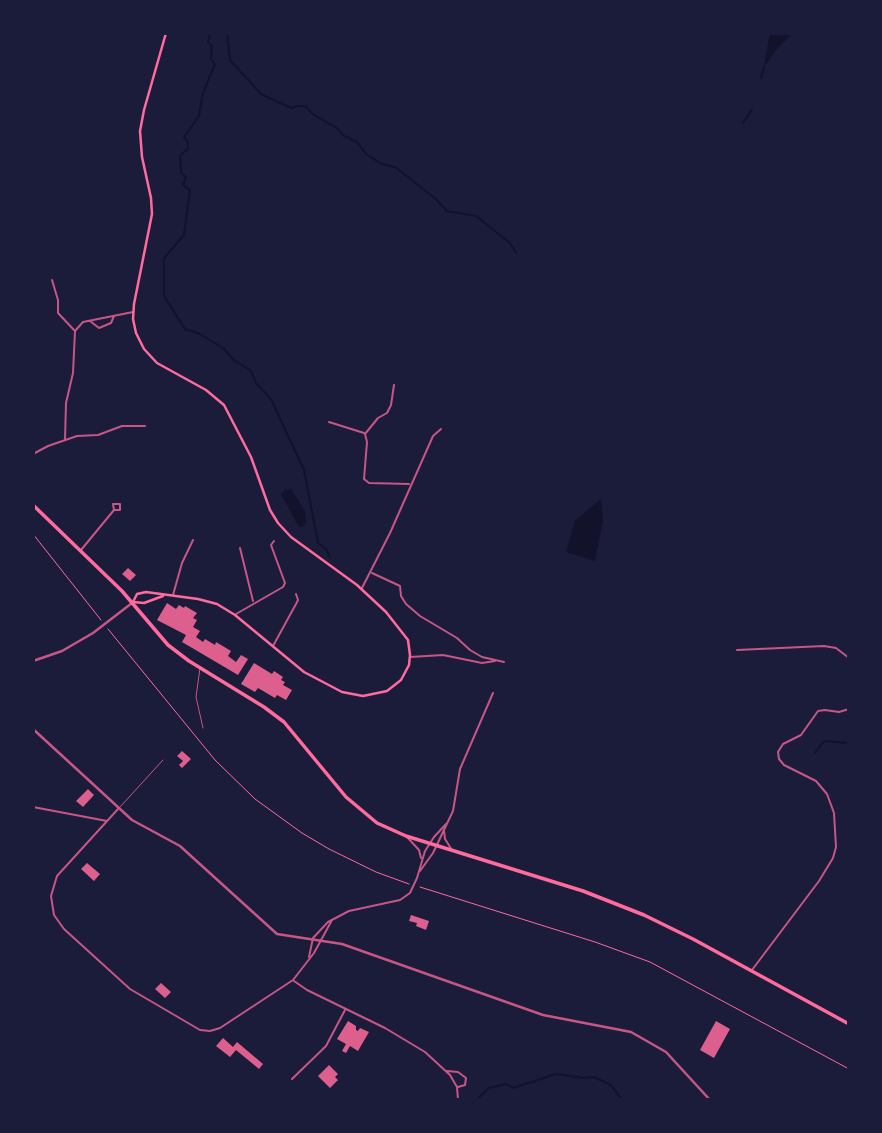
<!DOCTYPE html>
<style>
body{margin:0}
#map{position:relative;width:882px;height:1133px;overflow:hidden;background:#1b1b3a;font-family:"Roboto Condensed",sans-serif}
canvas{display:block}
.frame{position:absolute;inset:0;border:35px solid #1b1b3a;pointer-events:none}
</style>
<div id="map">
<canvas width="882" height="1133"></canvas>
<div class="frame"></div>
</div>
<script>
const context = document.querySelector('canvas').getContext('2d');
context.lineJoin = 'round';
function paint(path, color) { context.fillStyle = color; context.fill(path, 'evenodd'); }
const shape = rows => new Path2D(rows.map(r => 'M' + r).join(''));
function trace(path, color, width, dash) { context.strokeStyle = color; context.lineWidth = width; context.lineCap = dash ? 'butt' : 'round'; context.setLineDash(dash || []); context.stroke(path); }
paint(shape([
 [770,33,793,33,776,50,764,67],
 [291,489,305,511,306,522,304,526,300,527,296,522,281,494,285,490],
 [601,499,603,521,595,561,566,552,575,521]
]), '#12122b');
trace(shape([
 [210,33,208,42,212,46,211,59,215,64,203,93,199,116,184,137,188,142,188,148,180,156,181,173,186,177,183,185,190,190,184,235,164,258,164,296,185,329,200,334,223,348,234,360,251,371,256,383,271,399,304,470,318,543,326,549,330,557],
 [227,33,230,60,261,94,291,108,298,106,305,106,314,115,337,128,344,136,357,142,366,154,382,164,395,167,436,199,447,211,476,216,510,243,516,253],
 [761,78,764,67],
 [743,123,752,109],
 [815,753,824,741,849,743],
 [476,1100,489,1088,506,1084,513,1088,556,1074,583,1078,594,1077,611,1085,622,1100]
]), '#12122b', 2);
paint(shape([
 [128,568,136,575,130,581,122,574],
 [167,603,176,609,179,605,184,608,185,606,197,613,193,618,197,620,193,627,200,631,196,637,203,642,205,639,215,645,216,642,231,651,228,656,236,662,241,655,248,659,238,675,182,642,186,635,157,620],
 [254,663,272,674,274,671,283,677,281,680,285,682,283,685,292,690,286,700,277,695,275,698,258,688,255,692,241,684],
 [182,751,191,759,182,768,179,765,183,761,177,756],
 [88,789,94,795,83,807,76,801],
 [87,863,100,874,94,881,81,869],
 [411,915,429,921,426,930,416,926,417,923,409,921],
 [161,983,171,992,165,998,155,989],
 [348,1021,356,1026,356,1030,358,1031,360,1028,369,1032,358,1051,350,1046,346,1053,342,1051,346,1044,337,1039],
 [716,1021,730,1029,714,1058,700,1050],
 [223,1038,233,1047,237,1042,263,1064,259,1069,236,1050,230,1057,216,1046],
 [329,1065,338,1074,335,1077,338,1080,330,1088,318,1076]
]), '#dd5f8e');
trace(shape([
 [33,534,101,620],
 [108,629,215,760,255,799,302,833,329,849,376,872,409,884],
 [420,887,595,942,650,962,849,1069]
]), '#ff6b9d', 1);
trace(shape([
 [200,668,196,697,203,728],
 [120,807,163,760]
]), '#c65784', 1);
trace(shape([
 [52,280,58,300,58,313,74,330],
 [90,321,99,328,111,323,114,316],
 [394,385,391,405,387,413,378,418,365,434,367,442,364,479,369,483,409,484],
 [329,422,364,433],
 [65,440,66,403,73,373,75,331,83,322,133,312],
 [33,454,48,446,77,436,98,435,122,426,145,426],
 [240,548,253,601],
 [81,550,114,510,113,504,120,504,120,510,114,510],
 [372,573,400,586,401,596,406,604,420,616,457,638,470,650,482,657,504,662],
 [362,588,390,533,433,436,441,429],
 [173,595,182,563,193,540],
 [236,614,283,587,285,583,271,545,274,541],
 [273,646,296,604,298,600,296,594],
 [737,650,824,646,836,648,849,658],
 [410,657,443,655,482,663,495,661],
 [33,807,107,821],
 [118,809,57,876,51,896,54,915,64,929,130,989,200,1030,210,1031,220,1028,293,980,314,953,332,920],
 [444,830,445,839,452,850],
 [407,837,419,850,421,858],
 [420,871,433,853,453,811,460,769,493,693],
 [309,957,313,938,328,922,349,911,400,900,410,893,417,878,425,851,434,837,446,824],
 [752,970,819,881,833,858,836,847,834,813,827,794,816,781,784,765,779,759,778,752,783,744,801,735,818,711,825,710,839,712,849,709],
 [294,981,307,990,385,1028,425,1052,450,1075,457,1087,458,1100],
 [447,1071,458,1072,466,1078,465,1085,458,1087],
 [292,1079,326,1046,345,1010]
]), '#c65784', 2);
trace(shape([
 [33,661,62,651,93,633,132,603],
 [33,729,132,820,180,846,277,934,342,944,543,1015,631,1032,666,1052,710,1100]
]), '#c65784', 2.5);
trace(shape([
 [163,596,144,603,133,602,137,594,146,592,198,599,217,604,235,615,304,672,342,692,363,696,387,691,401,680,409,665,410,655,408,640,386,612,357,585,291,537,278,523,270,510,251,457,224,405,206,390,157,363,144,349,136,333,133,319,134,304,152,214,151,198,142,157,140,131,144,110,166,33]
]), '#ff6b9d', 2.5);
trace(shape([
 [33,505,122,591,168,645,189,661,264,707,284,722,346,797,377,823,406,836,583,891,644,915,693,939,849,1024]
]), '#ff6b9d', 3.5);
</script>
